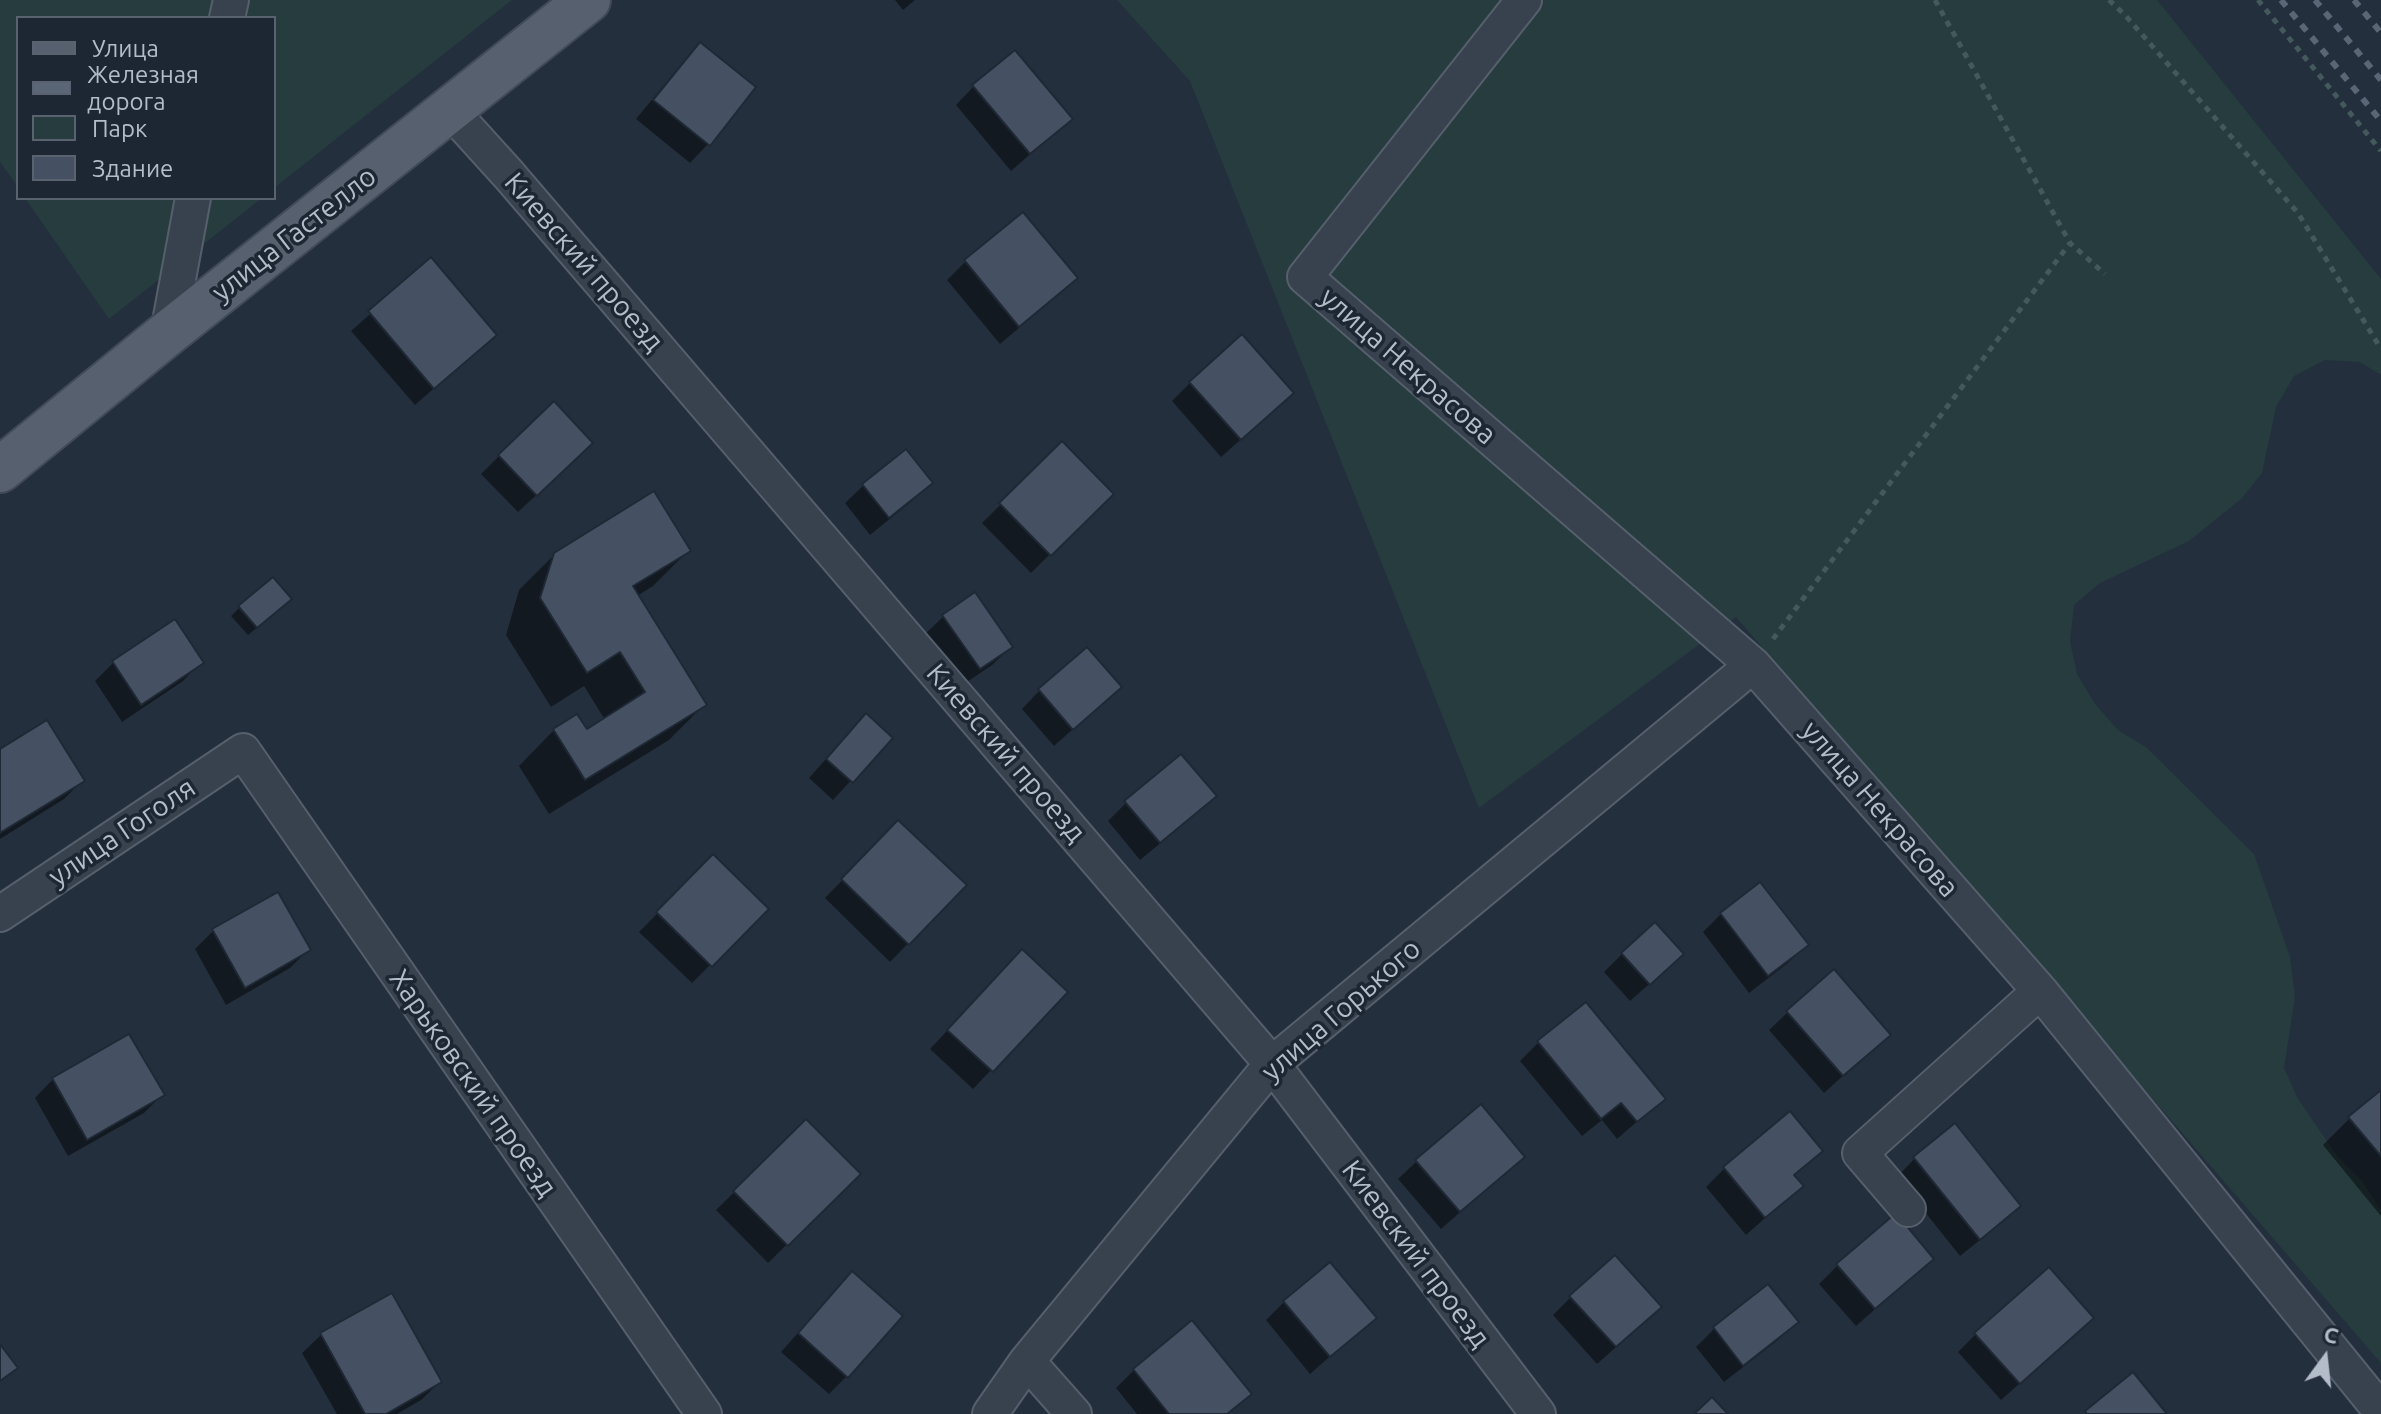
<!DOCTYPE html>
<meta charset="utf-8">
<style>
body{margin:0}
#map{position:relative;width:2381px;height:1414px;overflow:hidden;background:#242f3e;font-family:Ubuntu,sans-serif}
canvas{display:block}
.legend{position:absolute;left:16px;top:16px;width:260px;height:184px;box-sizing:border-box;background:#1d2633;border:2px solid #59626f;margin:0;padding:10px 14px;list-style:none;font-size:24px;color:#b4bcc9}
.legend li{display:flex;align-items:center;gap:16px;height:40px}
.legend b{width:40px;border:2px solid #59626f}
.north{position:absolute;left:2285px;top:1318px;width:80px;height:80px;-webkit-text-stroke:6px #1d2633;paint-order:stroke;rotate:15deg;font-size:22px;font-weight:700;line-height:32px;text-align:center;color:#b4bcc9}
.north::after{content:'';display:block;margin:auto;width:28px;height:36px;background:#b4bcc9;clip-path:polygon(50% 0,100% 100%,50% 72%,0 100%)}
</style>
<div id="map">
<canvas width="2381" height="1414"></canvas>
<ul class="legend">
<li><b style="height:10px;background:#56606e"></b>Улица</li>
<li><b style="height:10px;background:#5a6575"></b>Железная дорога</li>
<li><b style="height:22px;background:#263c3f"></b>Парк</li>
<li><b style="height:22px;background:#455162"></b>Здание</li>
</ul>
<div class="north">С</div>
</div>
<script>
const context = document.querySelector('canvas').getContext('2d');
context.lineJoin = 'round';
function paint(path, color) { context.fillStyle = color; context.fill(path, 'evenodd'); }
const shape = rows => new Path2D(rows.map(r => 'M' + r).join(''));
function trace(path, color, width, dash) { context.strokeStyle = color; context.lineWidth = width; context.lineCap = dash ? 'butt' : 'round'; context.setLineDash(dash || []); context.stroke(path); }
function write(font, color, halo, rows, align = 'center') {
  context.font = font + ' Ubuntu,sans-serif'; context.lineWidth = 7; context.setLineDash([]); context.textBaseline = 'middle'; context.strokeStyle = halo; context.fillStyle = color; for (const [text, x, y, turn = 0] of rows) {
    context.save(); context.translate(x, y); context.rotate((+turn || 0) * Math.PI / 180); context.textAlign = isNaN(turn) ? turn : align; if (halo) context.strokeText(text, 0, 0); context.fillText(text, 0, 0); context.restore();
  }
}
paint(shape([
 [0,0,512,0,274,188,274,18,18,18,18,187,0,162],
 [1117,0,2157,0,2381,279,2381,375,2360,362,2325,360,2294,376,2276,407,2262,473,2241,499,2189,541,2100,583,2074,605,2070,642,2077,674,2095,704,2118,730,2147,748,2254,854,2290,957,2295,997,2284,1068,2298,1099,2338,1157,2362,1181,2381,1210,2381,1363,1736,617,1479,808,1190,81],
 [25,198,262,198,109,319]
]), '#263c3f');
paint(shape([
 [895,0,915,0,903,10],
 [700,45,708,144,690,163,636,119,682,63],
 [974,86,1070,119,1011,171,956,105],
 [1022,215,1075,278,1057,296,1000,344,947,280,965,262],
 [431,260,495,335,415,405,351,331],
 [1190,383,1273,411,1221,457,1172,401],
 [1062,444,1111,494,1031,573,982,523],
 [499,456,573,461,518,512,481,474],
 [931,483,912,501,870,535,845,503,864,485],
 [689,550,653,586,637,596,704,705,669,740,549,814,519,766,554,730,586,731,605,720,584,686,551,707,506,635,519,590,555,554],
 [240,607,281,608,248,635,231,616],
 [944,616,1011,647,992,665,961,686,925,634],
 [201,662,183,681,122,722,95,681,113,663],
 [1120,687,1054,746,1022,709,1040,690],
 [848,734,890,738,833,800,809,778],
 [0,752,82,781,64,799,0,839],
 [1214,796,1196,814,1140,860,1108,821,1126,803],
 [898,823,964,886,890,962,825,898],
 [713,857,766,909,692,983,639,932],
 [1760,884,1806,945,1788,963,1749,993,1703,932,1721,914],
 [277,895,308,950,290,968,226,1005,195,949,213,931],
 [1622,954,1663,972,1630,1001,1604,972],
 [1004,970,1065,992,973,1089,930,1049],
 [1788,1012,1888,1035,1824,1093,1769,1030],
 [1539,1042,1663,1099,1617,1139,1602,1120,1582,1136,1520,1061],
 [53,1079,162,1095,144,1113,68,1156,35,1098],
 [2381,1092,2381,1216,2323,1145,2350,1118],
 [1790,1114,1820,1151,1793,1176,1801,1186,1746,1235,1706,1187,1724,1169],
 [806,1122,858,1174,768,1263,716,1210],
 [1523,1157,1441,1229,1398,1179,1417,1161],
 [1915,1158,2019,1206,2000,1224,1960,1256,1897,1177],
 [1932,1259,1856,1326,1819,1284,1837,1266],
 [1768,1287,1796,1321,1778,1340,1724,1382,1696,1347,1714,1329],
 [834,1292,847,1376,829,1394,781,1352],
 [391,1295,440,1382,421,1400,397,1414,337,1414,302,1353,321,1335],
 [1571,1297,1641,1325,1597,1364,1553,1315],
 [1284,1302,1374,1318,1310,1374,1266,1320],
 [1976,1334,2073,1336,2001,1400,1958,1352],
 [1134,1370,1250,1393,1228,1414,1137,1414,1116,1388]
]), '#0007');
const building = shape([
 [700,42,756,87,710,146,653,100,700,42],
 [1015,50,1073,119,1030,154,972,85,1015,50],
 [1023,212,1078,278,1019,327,964,260,1023,212],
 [431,257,497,335,434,389,368,311,431,257],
 [1242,334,1294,393,1241,440,1189,382,1242,334],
 [554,401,593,443,537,496,498,455,554,401],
 [1062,441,1114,494,1051,556,999,503,1062,441],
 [906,449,933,483,889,518,862,484,906,449],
 [654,491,691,551,633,586,707,705,585,780,553,729,577,714,587,729,645,692,620,652,587,673,540,598,554,553,654,491],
 [273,577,292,599,257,628,238,606,273,577],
 [975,592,1013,647,980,669,942,615,975,592],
 [175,619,204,663,141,705,112,661,175,619],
 [1087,647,1122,687,1073,730,1038,689,1087,647],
 [866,713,893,738,853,783,826,759,866,713],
 [47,720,85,781,0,833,0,749,47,720],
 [1181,754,1217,796,1160,843,1124,801,1181,754],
 [898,820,967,885,909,945,841,879,898,820],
 [713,854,769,909,712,967,656,912,713,854],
 [1760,882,1809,945,1768,976,1720,913,1760,882],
 [278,892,311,950,245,988,212,929,278,892],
 [1655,922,1684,954,1650,985,1621,953,1655,922],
 [1022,949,1068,992,993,1072,947,1030,1022,949],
 [1834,969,1891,1035,1843,1076,1786,1011,1834,969],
 [1586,1002,1666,1099,1637,1122,1621,1103,1601,1119,1537,1041,1586,1002],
 [129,1034,165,1095,87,1140,52,1078,129,1034],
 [2381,1090,2381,1156,2348,1117,2381,1090],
 [1481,1104,1525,1157,1460,1212,1415,1160,1481,1104],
 [1790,1111,1823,1151,1794,1175,1804,1186,1765,1218,1723,1167,1790,1111],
 [806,1119,861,1174,788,1246,733,1191,806,1119],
 [1955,1123,2021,1206,1980,1240,1913,1157,1955,1123],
 [1896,1213,1934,1259,1875,1309,1836,1264,1896,1213],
 [1615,1255,1662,1307,1616,1347,1569,1296,1615,1255],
 [1330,1262,1377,1318,1330,1357,1283,1301,1330,1262],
 [2049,1267,2094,1318,2020,1384,1974,1333,2049,1267],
 [852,1271,903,1316,848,1378,798,1333,852,1271],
 [1768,1284,1799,1322,1743,1366,1713,1327,1768,1284],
 [392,1293,442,1382,386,1414,365,1414,320,1333,392,1293],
 [1192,1320,1252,1394,1227,1414,1169,1414,1133,1369,1192,1320],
 [0,1344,18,1368,0,1381,0,1344],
 [2133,1372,2167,1414,2087,1414,2085,1411,2133,1372],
 [1712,1397,1728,1414,1694,1414,1712,1397]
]);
paint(building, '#455162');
trace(building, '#1f2835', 2);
const minor = shape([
 [1524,0,1305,277,1753,665,2040,991,2381,1411],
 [227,18,231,0],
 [451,111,509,175,1272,1064,1538,1414],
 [168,333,193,198],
 [0,914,243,751,704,1414],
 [1908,1209,1860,1153,2040,991],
 [1027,1361,1074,1414],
 [990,1414,1027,1361,1272,1064,1753,665]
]);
const primary = shape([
 [0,470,168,333,588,0]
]);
trace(minor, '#565f6c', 38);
trace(primary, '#414a57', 48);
trace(shape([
 [1935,0,2070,243,2105,274],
 [2109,0,2125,15,2298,213,2381,349],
 [2258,0,2381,151],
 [1773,639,2070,243]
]), '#44595c', 5, [6, 6]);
trace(minor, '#38414e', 34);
trace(primary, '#56606e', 44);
trace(shape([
 [2281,0,2381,121],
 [2315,0,2381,80],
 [2354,0,2381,33]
]), '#5a6575', 6, [8, 8]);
write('28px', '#b4bcc9', '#1d2633', [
 ["улица Гастелло",294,234,-38],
 ["Киевский проезд",584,262,49],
 ["улица Некрасова",1408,366,41],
 ["Киевский проезд",1006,753,49],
 ["улица Некрасова",1880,809,49],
 ["улица Гоголя",122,832,-34],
 ["улица Горького",1341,1010,-41],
 ["Харьковский проезд",473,1083,55],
 ["Киевский проезд",1416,1254,53]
]);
</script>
